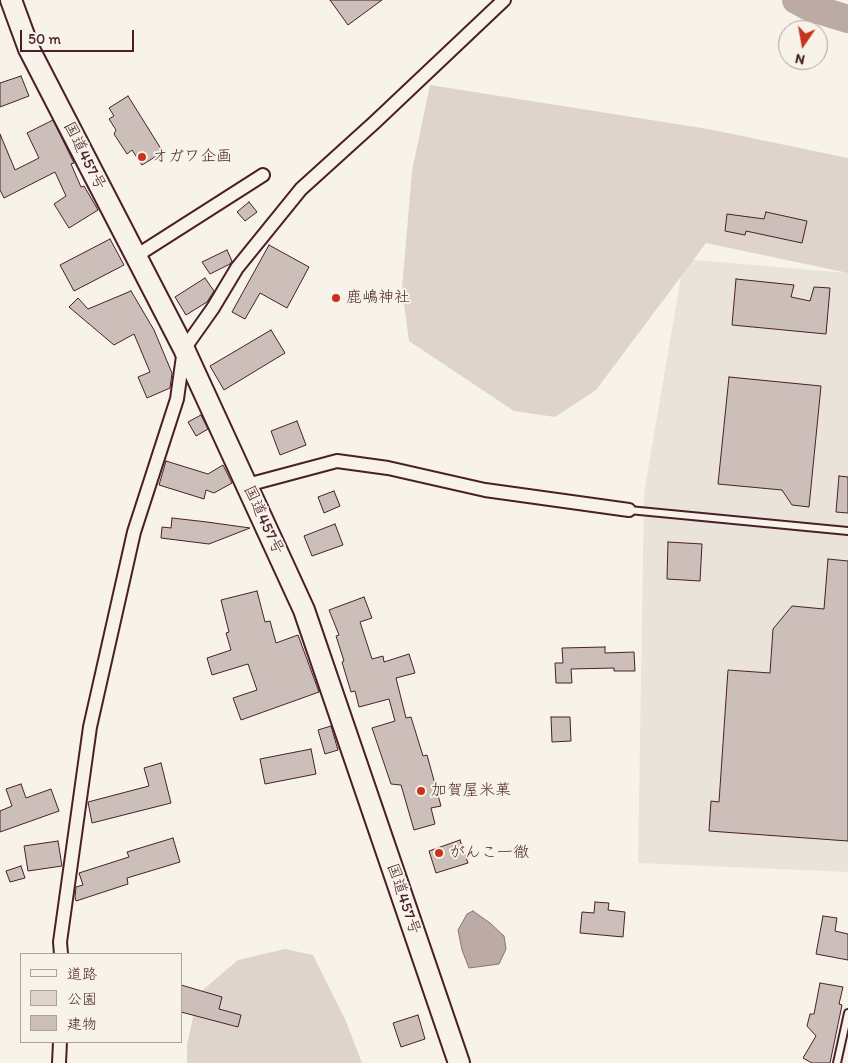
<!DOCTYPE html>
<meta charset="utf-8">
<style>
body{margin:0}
#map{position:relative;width:848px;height:1063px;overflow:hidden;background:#f7f3e8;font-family:Itim,"Klee One",sans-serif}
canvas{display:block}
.legend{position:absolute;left:20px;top:953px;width:162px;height:90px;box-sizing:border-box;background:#f7f3e8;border:1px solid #b29e9c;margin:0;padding:6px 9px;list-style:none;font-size:15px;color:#4a1f2b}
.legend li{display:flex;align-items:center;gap:10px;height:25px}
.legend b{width:25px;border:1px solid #b29e9c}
.north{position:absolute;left:778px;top:20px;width:50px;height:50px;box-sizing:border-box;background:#f7f3e8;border:1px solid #b29e9c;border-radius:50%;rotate:192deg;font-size:14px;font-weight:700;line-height:20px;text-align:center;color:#4a1f2b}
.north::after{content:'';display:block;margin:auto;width:18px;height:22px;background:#c8321e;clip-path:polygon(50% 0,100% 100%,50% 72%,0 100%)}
.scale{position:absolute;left:20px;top:30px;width:114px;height:22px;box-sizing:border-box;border:2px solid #4a1f2b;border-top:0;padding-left:6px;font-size:15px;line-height:18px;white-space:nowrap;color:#4a1f2b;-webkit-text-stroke:4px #f7f3e8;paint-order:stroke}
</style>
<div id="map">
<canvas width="848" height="1063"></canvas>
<ul class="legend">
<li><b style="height:6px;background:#f7f3e8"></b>道路</li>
<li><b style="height:14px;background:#ded4cc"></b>公園</li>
<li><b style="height:14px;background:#ccbfb9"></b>建物</li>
</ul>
<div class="north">N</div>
<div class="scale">50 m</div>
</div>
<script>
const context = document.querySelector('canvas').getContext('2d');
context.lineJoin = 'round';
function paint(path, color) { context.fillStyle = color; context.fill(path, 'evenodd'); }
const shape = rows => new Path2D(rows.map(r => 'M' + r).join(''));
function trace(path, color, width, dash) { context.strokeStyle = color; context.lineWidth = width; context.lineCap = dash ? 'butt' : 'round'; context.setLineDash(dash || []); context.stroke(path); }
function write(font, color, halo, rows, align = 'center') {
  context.font = font + ' Itim,"Klee One",sans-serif'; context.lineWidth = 4; context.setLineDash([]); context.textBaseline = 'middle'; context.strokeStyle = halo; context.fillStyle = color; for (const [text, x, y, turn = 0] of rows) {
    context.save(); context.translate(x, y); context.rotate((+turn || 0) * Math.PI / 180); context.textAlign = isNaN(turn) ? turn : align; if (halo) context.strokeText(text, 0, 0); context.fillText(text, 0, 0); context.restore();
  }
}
paint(shape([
 [684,259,848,273,848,872,638,863,644,493]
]), '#eae3da');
paint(shape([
 [430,85,708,129,848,158,848,273,706,243,596,390,555,417,514,411,409,341,402,289,412,171],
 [285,949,313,955,345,1019,362,1063,187,1063,187,1045,198,994,238,960]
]), '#ded4cc');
const water = shape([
 [473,911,490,923,504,936,506,949,499,964,469,968,462,950,458,930,467,914,473,911]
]);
paint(water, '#bcaaa7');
trace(water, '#8e7275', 1);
trace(shape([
 [796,0,809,7,848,19]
]), '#bcaaa7', 28);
const building = shape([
 [330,0,382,0,348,25,330,0],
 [21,76,29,96,0,107,0,83,21,76],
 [128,96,163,152,142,165,132,150,127,154,114,134,116,130,109,119,114,116,109,108,128,96],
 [53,120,74,163,71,164,81,187,84,186,98,210,69,228,54,204,66,196,55,172,4,198,0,190,0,134,15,170,39,158,27,133,53,120],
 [249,202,257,212,245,221,237,212,249,202],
 [766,212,807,221,802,243,746,231,745,235,725,231,727,214,764,219,766,212],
 [110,239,124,265,74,291,60,265,110,239],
 [269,245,309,267,287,308,260,293,245,319,232,312,269,245],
 [227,250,232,261,230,264,210,274,202,262,227,250],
 [205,278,214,291,207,302,186,315,175,297,205,278],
 [736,279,794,285,791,297,810,301,814,287,830,288,826,334,732,325,736,279],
 [131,291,154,330,172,373,170,388,147,398,138,377,150,372,134,334,114,345,69,307,78,298,88,309,131,291],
 [271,330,285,353,224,390,210,366,271,330],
 [729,377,821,386,809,507,792,505,782,490,718,484,729,377],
 [201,415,208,429,196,436,188,422,201,415],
 [297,421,306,445,280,455,271,431,297,421],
 [166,461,208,474,223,465,232,483,214,493,206,490,204,499,159,485,166,461],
 [839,476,848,477,848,513,836,512,839,476],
 [334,491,340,506,324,513,318,497,334,491],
 [172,518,207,522,250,528,209,544,161,538,162,527,171,528,172,518],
 [335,524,343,545,312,556,304,536,335,524],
 [668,542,702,544,700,581,667,579,668,542],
 [828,559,848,561,848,841,709,831,711,801,719,802,728,670,770,673,773,629,792,606,824,609,828,559],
 [257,591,265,622,270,621,276,643,298,635,319,692,241,720,233,698,257,690,248,664,212,675,207,658,231,650,226,633,229,632,221,600,257,591],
 [364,597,372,618,360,622,372,659,383,656,384,662,409,654,415,673,396,678,406,718,411,717,423,756,427,755,441,806,431,808,435,824,414,830,401,785,391,784,372,728,395,721,389,699,359,707,355,691,351,692,342,662,344,661,336,636,339,635,329,610,364,597],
 [605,647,605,653,634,652,635,671,614,671,614,668,571,669,572,683,556,683,555,663,563,663,562,648,605,647],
 [551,717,570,717,571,741,552,742,551,717],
 [331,726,338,750,325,754,318,730,331,726],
 [311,749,316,774,265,784,260,759,311,749],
 [161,763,171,803,92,823,88,802,149,786,144,768,161,763],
 [21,784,26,798,51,789,59,811,0,832,0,811,12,806,6,789,21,784],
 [173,838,180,862,127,878,128,884,76,901,75,897,76,887,83,885,79,873,129,857,127,852,173,838],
 [460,840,468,863,436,873,429,851,460,840],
 [58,841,62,866,28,871,24,846,58,841],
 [21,866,25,878,10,882,6,871,21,866],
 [595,902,609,903,608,910,625,912,623,937,580,933,582,912,594,913,595,902],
 [823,916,837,918,835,931,848,934,848,960,816,954,823,916],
 [820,983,843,987,839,1004,842,1005,830,1063,812,1063,803,1058,816,1036,807,1026,810,1014,814,1014,820,983],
 [181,985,222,997,219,1009,241,1015,238,1027,181,1012,181,985],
 [418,1015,425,1039,401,1047,393,1023,418,1015]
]);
paint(building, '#ccbfb9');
trace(building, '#4a1f2b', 1);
const service = shape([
 [629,510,848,531],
 [837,1063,848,1013]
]);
const minor = shape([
 [136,256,263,175],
 [247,485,337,461,388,468,485,490,629,510],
 [61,954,60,942,90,727,134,532,177,399,184,349,213,308,237,268,301,189,375,122,504,0],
 [59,1063,60,1042]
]);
const trunk = shape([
 [11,0,29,49,184,349,304,610,459,1063]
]);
trace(service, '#4a1f2b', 10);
trace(minor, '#4a1f2b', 16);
trace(trunk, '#4a1f2b', 24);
trace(service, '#f7f3e8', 6);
trace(minor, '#f7f3e8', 12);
trace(trunk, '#f7f3e8', 20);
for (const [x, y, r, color] of [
 [142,157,5,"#c8321e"],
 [336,298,5,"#c8321e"],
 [421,791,5,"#c8321e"],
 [439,853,5,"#c8321e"]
]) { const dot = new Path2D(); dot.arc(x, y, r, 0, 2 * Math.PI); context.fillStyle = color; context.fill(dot); trace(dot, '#f7f3e8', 2); }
write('16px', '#4a1f2b', '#f7f3e8', [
 ["国道457号",84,156,63],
 ["国道457号",263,520,65],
 ["国道457号",403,899,71]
]);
write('16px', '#4a1f2b', '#f7f3e8', [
 ["オガワ企画",152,157],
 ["鹿嶋神社",346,298],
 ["加賀屋米菓",431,791],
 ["がんこ一徹",449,853]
], 'left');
</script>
